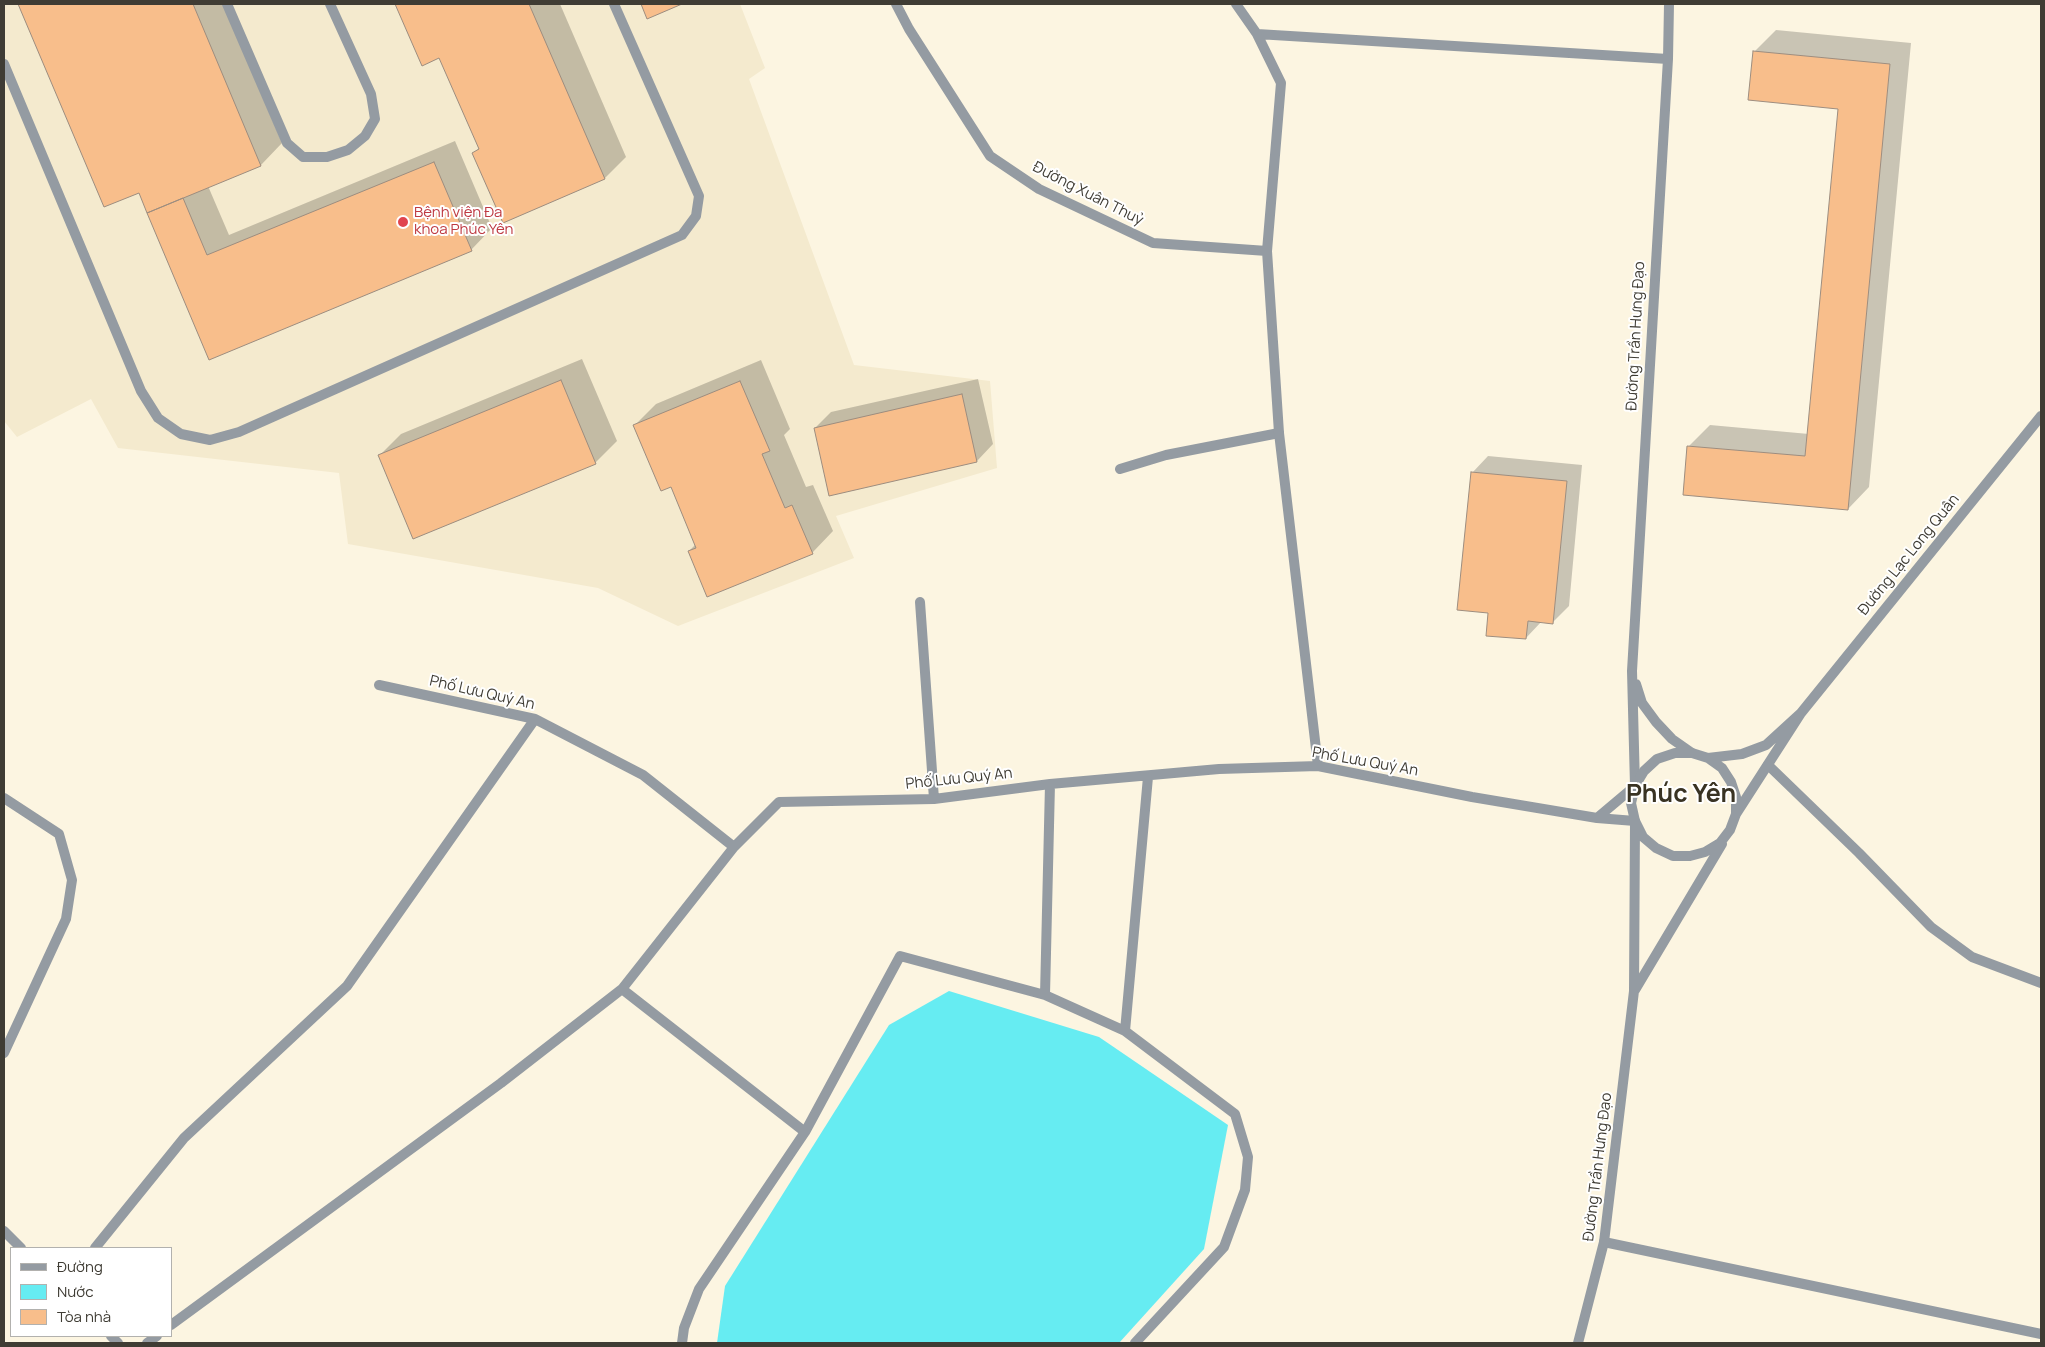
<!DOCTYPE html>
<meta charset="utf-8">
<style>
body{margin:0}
#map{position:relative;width:2045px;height:1347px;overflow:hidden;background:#fcf5e1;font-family:Manrope,sans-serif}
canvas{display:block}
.frame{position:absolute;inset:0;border:5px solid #3f3c34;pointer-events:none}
.legend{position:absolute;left:10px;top:1247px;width:162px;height:90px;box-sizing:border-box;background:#fff;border:1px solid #b2b1ae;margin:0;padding:6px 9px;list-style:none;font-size:15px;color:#3f3c34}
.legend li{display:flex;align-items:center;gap:10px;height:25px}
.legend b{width:25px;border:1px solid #b2b1ae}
</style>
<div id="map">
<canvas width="2045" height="1347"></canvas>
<div class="frame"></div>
<ul class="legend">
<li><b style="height:6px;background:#949ba2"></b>Đường</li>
<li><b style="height:14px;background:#66ecf2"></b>Nước</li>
<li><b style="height:14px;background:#f8be8b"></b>Tòa nhà</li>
</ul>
</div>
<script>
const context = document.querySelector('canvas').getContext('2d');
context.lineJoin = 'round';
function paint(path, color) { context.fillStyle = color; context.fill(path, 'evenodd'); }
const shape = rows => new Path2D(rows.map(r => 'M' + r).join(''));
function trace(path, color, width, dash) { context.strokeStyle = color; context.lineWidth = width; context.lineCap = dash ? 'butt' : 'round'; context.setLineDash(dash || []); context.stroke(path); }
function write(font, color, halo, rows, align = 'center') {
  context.font = font + ' Manrope,sans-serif'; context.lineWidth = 4; context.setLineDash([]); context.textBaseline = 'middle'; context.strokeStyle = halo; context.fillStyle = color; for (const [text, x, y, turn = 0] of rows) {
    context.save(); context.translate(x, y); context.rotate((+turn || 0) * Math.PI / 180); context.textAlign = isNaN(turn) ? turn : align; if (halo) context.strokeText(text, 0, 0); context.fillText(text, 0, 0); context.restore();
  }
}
paint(shape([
 [4,4,740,4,765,68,749,79,854,365,990,381,997,468,836,516,854,558,678,626,598,588,348,544,339,473,118,448,91,399,17,437,4,421]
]), '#f4eace');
paint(shape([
 [949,991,1099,1037,1228,1125,1204,1249,1119,1343,717,1343,725,1286,889,1025]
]), '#66ecf2');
paint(shape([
 [20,4,223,4,282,143,261,165,208,186,229,235,455,141,492,228,471,250,210,358,140,191,105,205],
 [396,4,560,4,626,157,605,178,504,222,474,153,480,147,440,56,422,64],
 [1776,30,1911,43,1869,487,1848,509,1689,446,1710,425,1809,434,1839,108,1754,52],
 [582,359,617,441,595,463,379,456,401,434],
 [761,360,790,429,784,435,806,487,813,485,833,531,812,553,689,551,696,544,671,486,635,425,656,404],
 [978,379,993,444,977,461,815,428,831,412],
 [1488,456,1582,465,1569,606,1553,622,1542,621,1526,638,1490,611,1472,473]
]), '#0003');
const building = shape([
 [18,4,193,4,261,166,147,213,139,193,104,207,18,4],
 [395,4,529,4,605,179,503,223,472,153,479,149,439,58,422,66,395,4],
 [641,4,682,4,647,19,641,4],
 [1753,51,1890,64,1848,510,1683,495,1687,446,1805,456,1838,109,1748,100,1753,51],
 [434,162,472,251,209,360,147,213,183,198,207,255,434,162],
 [561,380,596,464,413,539,378,455,561,380],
 [740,381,770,451,762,454,785,508,792,505,813,554,707,597,688,551,696,548,671,487,661,491,633,425,740,381],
 [962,394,977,462,829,496,814,428,962,394],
 [1471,472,1567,481,1553,624,1528,621,1526,639,1486,636,1488,613,1457,610,1471,472]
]);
paint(building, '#f8be8b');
trace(building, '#9d8d7f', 1);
trace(shape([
 [227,4,287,143,303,157,327,157,348,150,365,136,375,119,371,94,330,4],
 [4,64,141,391,158,418,181,434,210,440,239,432,682,235,696,216,699,196,614,4],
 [1120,469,1166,455,1279,433]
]), '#949ba2', 10);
trace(shape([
 [896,4,909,29,990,156,1039,189,1153,243,1267,251],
 [1236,4,1257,34,1281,83,1267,251,1279,433,1318,766],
 [1257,34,1668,59],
 [920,602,934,799],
 [1636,684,1642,703,1656,722,1672,739,1692,753],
 [379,685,535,719,643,775,734,847,779,802,934,799,1050,784,1219,769,1318,766,1472,797,1597,818,1635,821],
 [1768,765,1859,853,1931,927,1972,957,2041,983],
 [4,798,59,834,72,880,66,919,4,1053],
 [1597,818,1635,786,1632,671,1668,59,1669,4],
 [622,989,805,1132,900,956,1045,995,1050,784],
 [1045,995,1125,1031],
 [4,1231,21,1248],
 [1604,1242,2041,1334],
 [95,1248,184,1138,347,986,535,719],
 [171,1325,501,1083,622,989,734,847],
 [111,1336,118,1343],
 [147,1343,157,1336],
 [682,1343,684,1328,699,1289,805,1132],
 [1135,1343,1224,1247,1245,1190,1248,1157,1235,1114,1125,1031,1148,777]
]), '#949ba2', 10);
trace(shape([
 [1801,713,2041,416],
 [1708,758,1742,754,1766,745,1801,713,1736,814],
 [1635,990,1722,844],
 [1578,1343,1604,1242,1634,991,1635,821,1631,803,1635,786,1644,771,1657,759,1675,753,1692,753,1708,758,1722,768,1731,782,1736,797,1736,814,1730,830,1720,843,1705,852,1690,856,1673,856,1656,848,1643,837,1635,821]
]), '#949ba2', 10);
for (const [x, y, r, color] of [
 [403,222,6,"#e0444e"]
]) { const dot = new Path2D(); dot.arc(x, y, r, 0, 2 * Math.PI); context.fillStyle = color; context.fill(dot); trace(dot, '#fff', 2); }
write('15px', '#3f3c34', '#fff', [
 ["Đường Xuân Thuỷ",1088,194,27],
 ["Đường Trần Hưng Đạo",1636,336,-87],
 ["Đường Lạc Long Quân",1909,555,-51],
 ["Phố Lưu Quý An",482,693,13],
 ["Phố Lưu Quý An",1365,762,10],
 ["Phố Lưu Quý An",959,779,-6],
 ["Đường Trần Hưng Đạo",1598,1167,-83]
]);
write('15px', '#be3a42', '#fff', [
 ["Bệnh viện Đa",414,213],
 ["khoa Phúc Yên",414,230]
], 'left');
write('bold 25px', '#393323', '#fff', [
 ["Phúc Yên",1681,795]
]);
</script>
